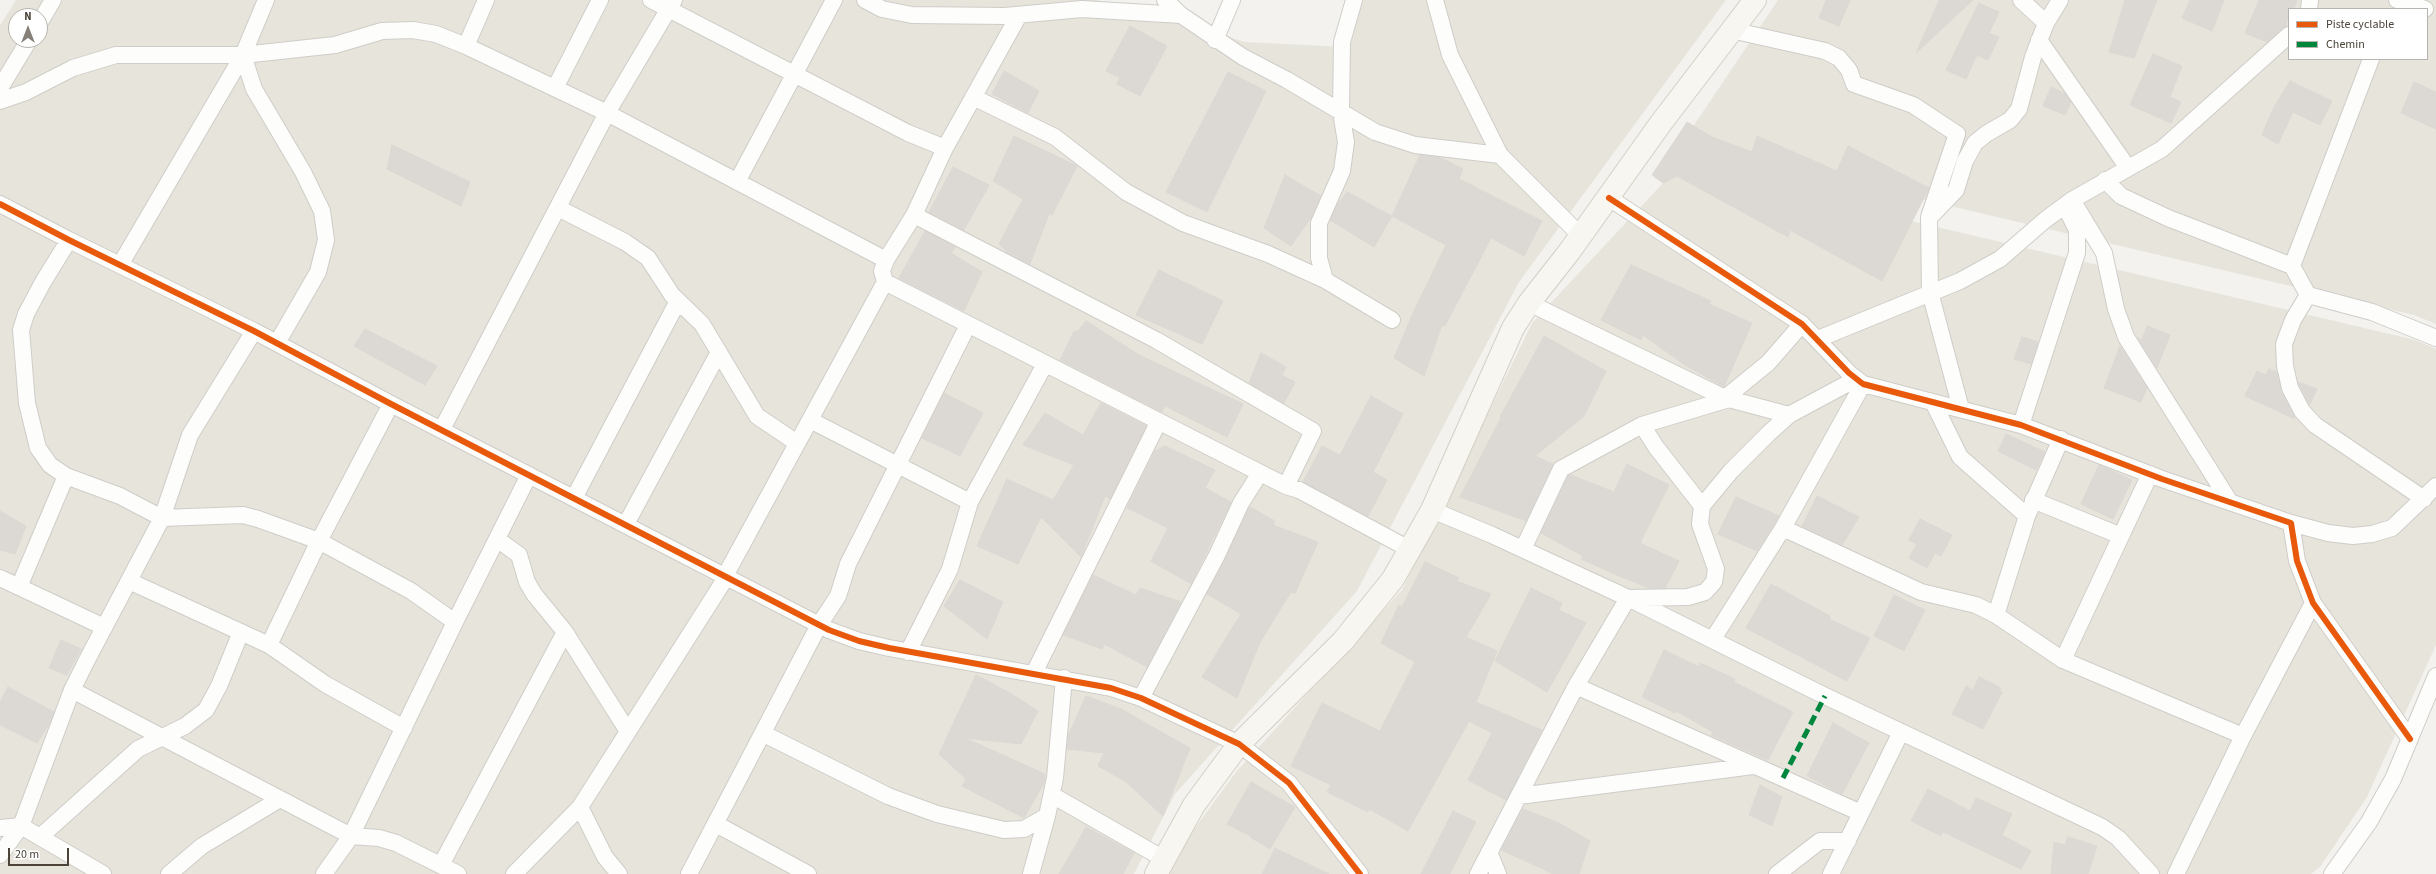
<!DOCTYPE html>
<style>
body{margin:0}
#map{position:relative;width:2436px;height:874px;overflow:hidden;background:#f3f2ee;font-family:"Source Sans 3",sans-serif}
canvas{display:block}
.legend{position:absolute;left:2288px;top:8px;width:140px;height:52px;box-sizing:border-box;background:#fff;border:1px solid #b7b4af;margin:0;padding:5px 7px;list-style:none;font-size:12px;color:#4b4338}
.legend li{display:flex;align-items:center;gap:8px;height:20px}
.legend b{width:20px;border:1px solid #b7b4af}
.north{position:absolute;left:8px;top:8px;width:40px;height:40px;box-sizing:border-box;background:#fff;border:1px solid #b7b4af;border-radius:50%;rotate:0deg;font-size:11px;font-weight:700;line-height:16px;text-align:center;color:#4b4338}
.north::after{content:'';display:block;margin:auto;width:14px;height:18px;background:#868078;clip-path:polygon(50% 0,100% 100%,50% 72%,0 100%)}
.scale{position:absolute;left:8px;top:848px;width:61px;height:18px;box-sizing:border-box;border:2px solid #4b4338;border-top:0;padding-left:5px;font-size:12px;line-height:14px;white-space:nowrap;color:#4b4338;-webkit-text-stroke:3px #fff;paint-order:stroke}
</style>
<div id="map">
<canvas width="2436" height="874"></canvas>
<ul class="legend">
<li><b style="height:5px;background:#e8590c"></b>Piste cyclable</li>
<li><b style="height:5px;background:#00873e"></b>Chemin</li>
</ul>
<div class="north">N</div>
<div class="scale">20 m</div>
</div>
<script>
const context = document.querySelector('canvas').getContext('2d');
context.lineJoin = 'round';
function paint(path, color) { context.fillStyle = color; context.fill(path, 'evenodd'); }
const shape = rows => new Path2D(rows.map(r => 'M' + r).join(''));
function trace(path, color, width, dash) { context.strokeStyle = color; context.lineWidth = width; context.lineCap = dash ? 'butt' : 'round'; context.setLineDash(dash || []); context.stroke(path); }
paint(shape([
 [16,0,1097,0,1245,42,1345,47,1359,0,1726,0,1519,282,1357,591,1175,794,1134,874,0,874,0,25],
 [16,16,40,16,40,40,16,40],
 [1778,0,2436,0,2436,324,2414,315,1682,143],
 [2289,9,2427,9,2427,59,2289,59],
 [1679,166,2415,340,2436,349,2436,645,2367,797,2320,867,2311,874,1168,874,1184,843,1236,772,1402,590,1532,323]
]), '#e7e4db');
const building = shape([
 [1826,0,1850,0,1839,26,1819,18,1826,0],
 [1939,0,1973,0,1916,53,1939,0],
 [2125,0,2157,0,2134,58,2109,52,2125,0],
 [2190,0,2224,0,2212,31,2182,18,2190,0],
 [2259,0,2297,0,2294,9,2289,9,2286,26,2267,42,2245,33,2259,0],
 [1979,3,1999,12,1989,33,1999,37,1988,60,1977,55,1966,79,1946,70,1979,3],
 [1130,26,1167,46,1140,96,1117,84,1120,78,1106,71,1130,26],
 [2153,54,2182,66,2170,97,2181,102,2171,123,2130,105,2153,54],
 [1004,71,1039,91,1028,113,992,94,1004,71],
 [1228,72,1266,91,1207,212,1166,192,1228,72],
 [2290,81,2332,101,2320,125,2293,112,2278,144,2262,135,2273,109,2290,81],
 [2414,82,2436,92,2436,129,2401,113,2414,82],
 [2051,87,2064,93,2071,102,2065,115,2043,106,2051,87],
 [1687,122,1712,137,1752,152,1757,136,1837,171,1848,146,1929,188,1882,281,1790,230,1788,237,1677,176,1663,183,1652,175,1687,122],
 [1014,136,1077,166,1052,215,1049,214,1030,264,1007,252,999,244,1023,199,993,181,1014,136],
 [392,145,470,182,461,206,387,169,392,145],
 [1420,155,1439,157,1463,169,1459,179,1542,221,1524,256,1491,238,1445,326,1442,325,1424,376,1394,358,1413,313,1446,245,1392,216,1420,155],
 [953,167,989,185,964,230,929,212,953,167],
 [1285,175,1321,196,1312,216,1291,246,1264,228,1285,175],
 [1347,192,1392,216,1374,247,1330,220,1337,205,1347,192],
 [925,231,955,247,951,253,982,272,964,311,899,278,925,231],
 [1631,265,1711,301,1709,304,1752,323,1724,387,1685,365,1643,335,1641,340,1601,320,1631,265],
 [1159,270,1223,301,1202,344,1136,315,1159,270],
 [1086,321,1139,355,1243,404,1227,437,1165,406,1162,412,1060,360,1074,331,1077,332,1086,321],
 [2147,326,2170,335,2157,368,2138,338,2142,340,2147,326],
 [365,329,437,366,425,385,354,346,365,329],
 [1544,336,1606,371,1584,416,1535,456,1553,464,1526,521,1460,497,1501,418,1500,417,1544,336],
 [2022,337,2038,342,2031,364,2014,359,2022,337],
 [2120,346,2147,388,2141,402,2104,388,2120,346],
 [1261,353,1286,367,1282,375,1295,382,1284,403,1249,383,1261,353],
 [2269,369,2277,372,2282,392,2295,419,2245,396,2257,371,2266,375,2269,369],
 [2298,382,2317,389,2310,404,2309,403,2298,382],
 [944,393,983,413,960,456,922,438,944,393],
 [1371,396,1403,414,1373,472,1387,480,1368,516,1303,482,1322,446,1340,455,1371,396],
 [1101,403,1146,426,1110,499,1105,496,1081,557,1041,517,1018,564,977,546,1007,479,1053,500,1074,465,1023,445,1045,413,1083,435,1101,403],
 [2006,434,2045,452,2036,470,1998,451,2006,434],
 [1165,446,1215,470,1205,488,1231,502,1191,584,1151,561,1168,528,1127,508,1155,451,1165,446],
 [1627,464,1669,485,1640,543,1679,561,1665,588,1649,588,1619,576,1581,559,1583,556,1541,533,1568,476,1571,475,1614,492,1627,464],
 [2099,465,2132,480,2113,519,2081,504,2099,465],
 [1817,496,1859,517,1842,545,1802,526,1817,496],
 [1736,497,1779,516,1757,551,1718,534,1736,497],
 [1250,507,1275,521,1273,525,1318,542,1295,593,1291,592,1260,642,1237,698,1202,677,1241,614,1207,594,1250,507],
 [0,511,26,526,15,554,0,550,0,511],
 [1920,519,1952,535,1941,556,1935,553,1927,568,1909,558,1917,544,1909,540,1920,519],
 [1425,562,1459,578,1457,581,1491,594,1466,637,1497,651,1476,702,1542,730,1506,800,1468,780,1492,733,1469,721,1408,831,1369,809,1368,812,1327,792,1331,785,1291,766,1322,703,1380,731,1415,662,1381,643,1399,605,1402,607,1425,562],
 [1093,575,1136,595,1140,588,1181,602,1147,667,1104,644,1102,649,1063,635,1093,575],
 [960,580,1003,602,987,639,944,606,960,580],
 [1771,584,1830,616,1829,619,1870,638,1847,681,1746,628,1771,584],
 [1531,588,1562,603,1559,610,1586,623,1547,692,1495,661,1531,588],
 [1894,595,1925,610,1904,651,1874,636,1894,595],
 [61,640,81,649,67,675,49,668,61,640],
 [1664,650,1699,667,1700,663,1735,679,1734,682,1793,712,1768,760,1711,735,1713,732,1676,711,1675,713,1642,697,1664,650],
 [976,675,1010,693,1038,711,1021,744,965,738,1045,774,1044,783,1024,818,962,786,966,779,939,754,976,675],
 [1979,677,2001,688,1999,691,2002,692,1983,729,1952,714,1966,686,1973,690,1979,677],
 [8,687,54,712,49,724,37,743,0,725,0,702,8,687],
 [1086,696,1121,709,1190,748,1163,816,1126,782,1098,766,1104,753,1067,749,1068,736,1086,696],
 [1833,723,1869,743,1842,794,1807,776,1833,723],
 [1251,782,1295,807,1270,849,1250,837,1251,836,1227,824,1251,782],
 [1760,785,1782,797,1772,826,1749,815,1760,785],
 [1928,789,1970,811,1976,798,2012,814,2002,835,2031,851,2021,869,1943,832,1941,836,1911,821,1928,789],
 [1523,809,1559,823,1590,841,1579,874,1554,874,1501,850,1523,809],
 [1453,811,1476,822,1450,874,1421,874,1453,811],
 [1086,827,1134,853,1123,874,1059,874,1086,827],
 [2068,837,2097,846,2088,874,2051,874,2054,842,2065,845,2068,837],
 [1275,848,1329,874,1262,874,1275,848]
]);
paint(building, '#dcd9d4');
trace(building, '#dcd9d4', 1);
const street = shape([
 [266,0,243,55,254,89,303,172,322,211,326,240,318,272,277,343],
 [651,0,908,133,945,148],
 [865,0,882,9,912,15,1005,16,1082,9,1181,15,1243,57,1287,80,1375,132,1415,145,1500,155,1580,235],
 [1165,0,1181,15],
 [1435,0,1450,55,1500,155],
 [2021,0,2046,23],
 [2397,0,2425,9],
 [2309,9,2310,0],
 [1019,15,945,148,914,215,886,260,882,271,885,282,1286,486,1299,490,1409,549],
 [40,22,53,0],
 [1731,30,1825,51,1839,58,1849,70,1854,84,1913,105,1957,134,1929,217,1930,292,1961,409],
 [1215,40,1232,0],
 [2039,40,2128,168],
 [466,46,486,0],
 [0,88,29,40],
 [555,88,600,0],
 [973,97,1055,137,1126,192,1183,223,1268,254,1325,280,1392,320],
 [0,101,26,92,73,68,116,55,243,55],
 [738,180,834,0],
 [2105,180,2121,196,2168,218,2292,266,2308,295,2372,312,2436,338],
 [1609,198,1802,324,1849,373,1863,384,2021,425,2162,479,2291,523,2297,561,2313,603,2410,739],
 [2072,200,2104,253,2116,309,2126,337,2230,502],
 [0,204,69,240,254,331,391,404,829,630,859,641,889,648,1111,688,1141,698,1239,744,1289,783,1360,874],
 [558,208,625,242,648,258,672,295,702,324,757,416,797,443],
 [914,215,1156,340,1313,431,1286,486],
 [1932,215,1956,190,1965,161,1975,143,1986,134,2010,120,2019,109,2033,57,2046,23,2060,0],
 [69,240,43,282,26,314,21,330,27,403,38,448,50,465,66,476,120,496,162,518,243,515,258,519,319,541,411,591,455,622],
 [120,265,243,55,335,45,382,31,413,30,436,34,466,46,607,113,886,260],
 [2292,266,2371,59],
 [1325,280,1319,258,1319,223,1342,171,1346,142,1341,112,1342,42,1354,0],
 [2308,295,2293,320,2284,344,2285,366,2290,388,2302,411,2315,425,2424,499],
 [1529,303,1725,398,1789,415],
 [1818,339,1960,281,2000,259,2045,220,2072,200,2162,149,2289,35],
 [1725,398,1768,363,1802,324],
 [1933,402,1960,457,2027,516],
 [810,420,970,502],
 [1642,425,1656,447,1702,506],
 [2021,425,2077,253,2077,230,2067,210],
 [442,429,607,113,674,0],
 [574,498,678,301],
 [2033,500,2121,536],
 [1432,510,1492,535,1628,598,1825,696,2102,827,2118,838,2151,874],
 [2291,523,2328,533,2353,536,2372,534,2392,528,2436,486],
 [626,524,719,352],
 [1783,528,1921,592,1976,605,1996,615,2063,660,2243,736],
 [1523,549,1561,469,1642,425,1729,399],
 [725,576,885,282],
 [0,578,104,627],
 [129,581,269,645,325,684,404,728],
 [19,587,66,476],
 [1996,615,2027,516,2061,439],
 [565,632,627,730],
 [1713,639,1783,528,1863,384],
 [269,645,319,541,391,404],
 [908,652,950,569,970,502,1045,364],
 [2063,660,2150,474],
 [1034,673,1159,421],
 [1576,686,1861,813],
 [72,690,351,836,379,838,396,843,458,874],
 [1141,698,1217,555,1241,503,1260,473],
 [764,734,888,796,937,814,1004,830,1024,829,1047,816,1055,778,1064,678],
 [1052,795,1164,859],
 [1519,796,1753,766],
 [716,824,808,874],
 [0,828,21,826,103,874],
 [40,837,138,749,185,726,206,710,219,686,241,632],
 [1489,852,1498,874],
 [0,855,21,826,72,690,88,658,162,518,190,435,254,331],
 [441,865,565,632,534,594,527,582,519,555,497,539],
 [169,874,202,846,280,799],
 [324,874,351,836,455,622,529,475],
 [514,874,580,807],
 [619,874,605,857,580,807,727,576],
 [689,874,819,625,838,596,848,564,968,325],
 [1031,874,1047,816],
 [1478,874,1576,686,1628,598,1688,597,1705,592,1714,582,1716,569,1700,524,1702,506,1731,471,1769,433,1789,415,1856,379],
 [1777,874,1820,841,1848,841],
 [1831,874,1901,732],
 [2176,874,2243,736,2313,603],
 [2332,874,2369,822,2393,779,2436,676]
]);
const secondary = shape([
 [1156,874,1194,805,1239,744,1343,641,1393,579,1432,510,1513,328,1529,303,1569,252,1661,123,1755,0]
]);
trace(street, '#cfcdc8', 18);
trace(secondary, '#d4d0c6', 24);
trace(street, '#fdfdfc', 16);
trace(secondary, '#f7f6f1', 22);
trace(shape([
 [1783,778,1825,696]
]), '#00873e', 5, [10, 5]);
trace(shape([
 [1609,198,1802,324,1849,373,1863,384,2021,425,2162,479,2291,523,2297,561,2313,603,2410,739],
 [0,204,69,240,254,331,391,404,829,630,859,641,889,648,1111,688,1141,698,1239,744,1289,783,1360,874]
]), '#e8590c', 6);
</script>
